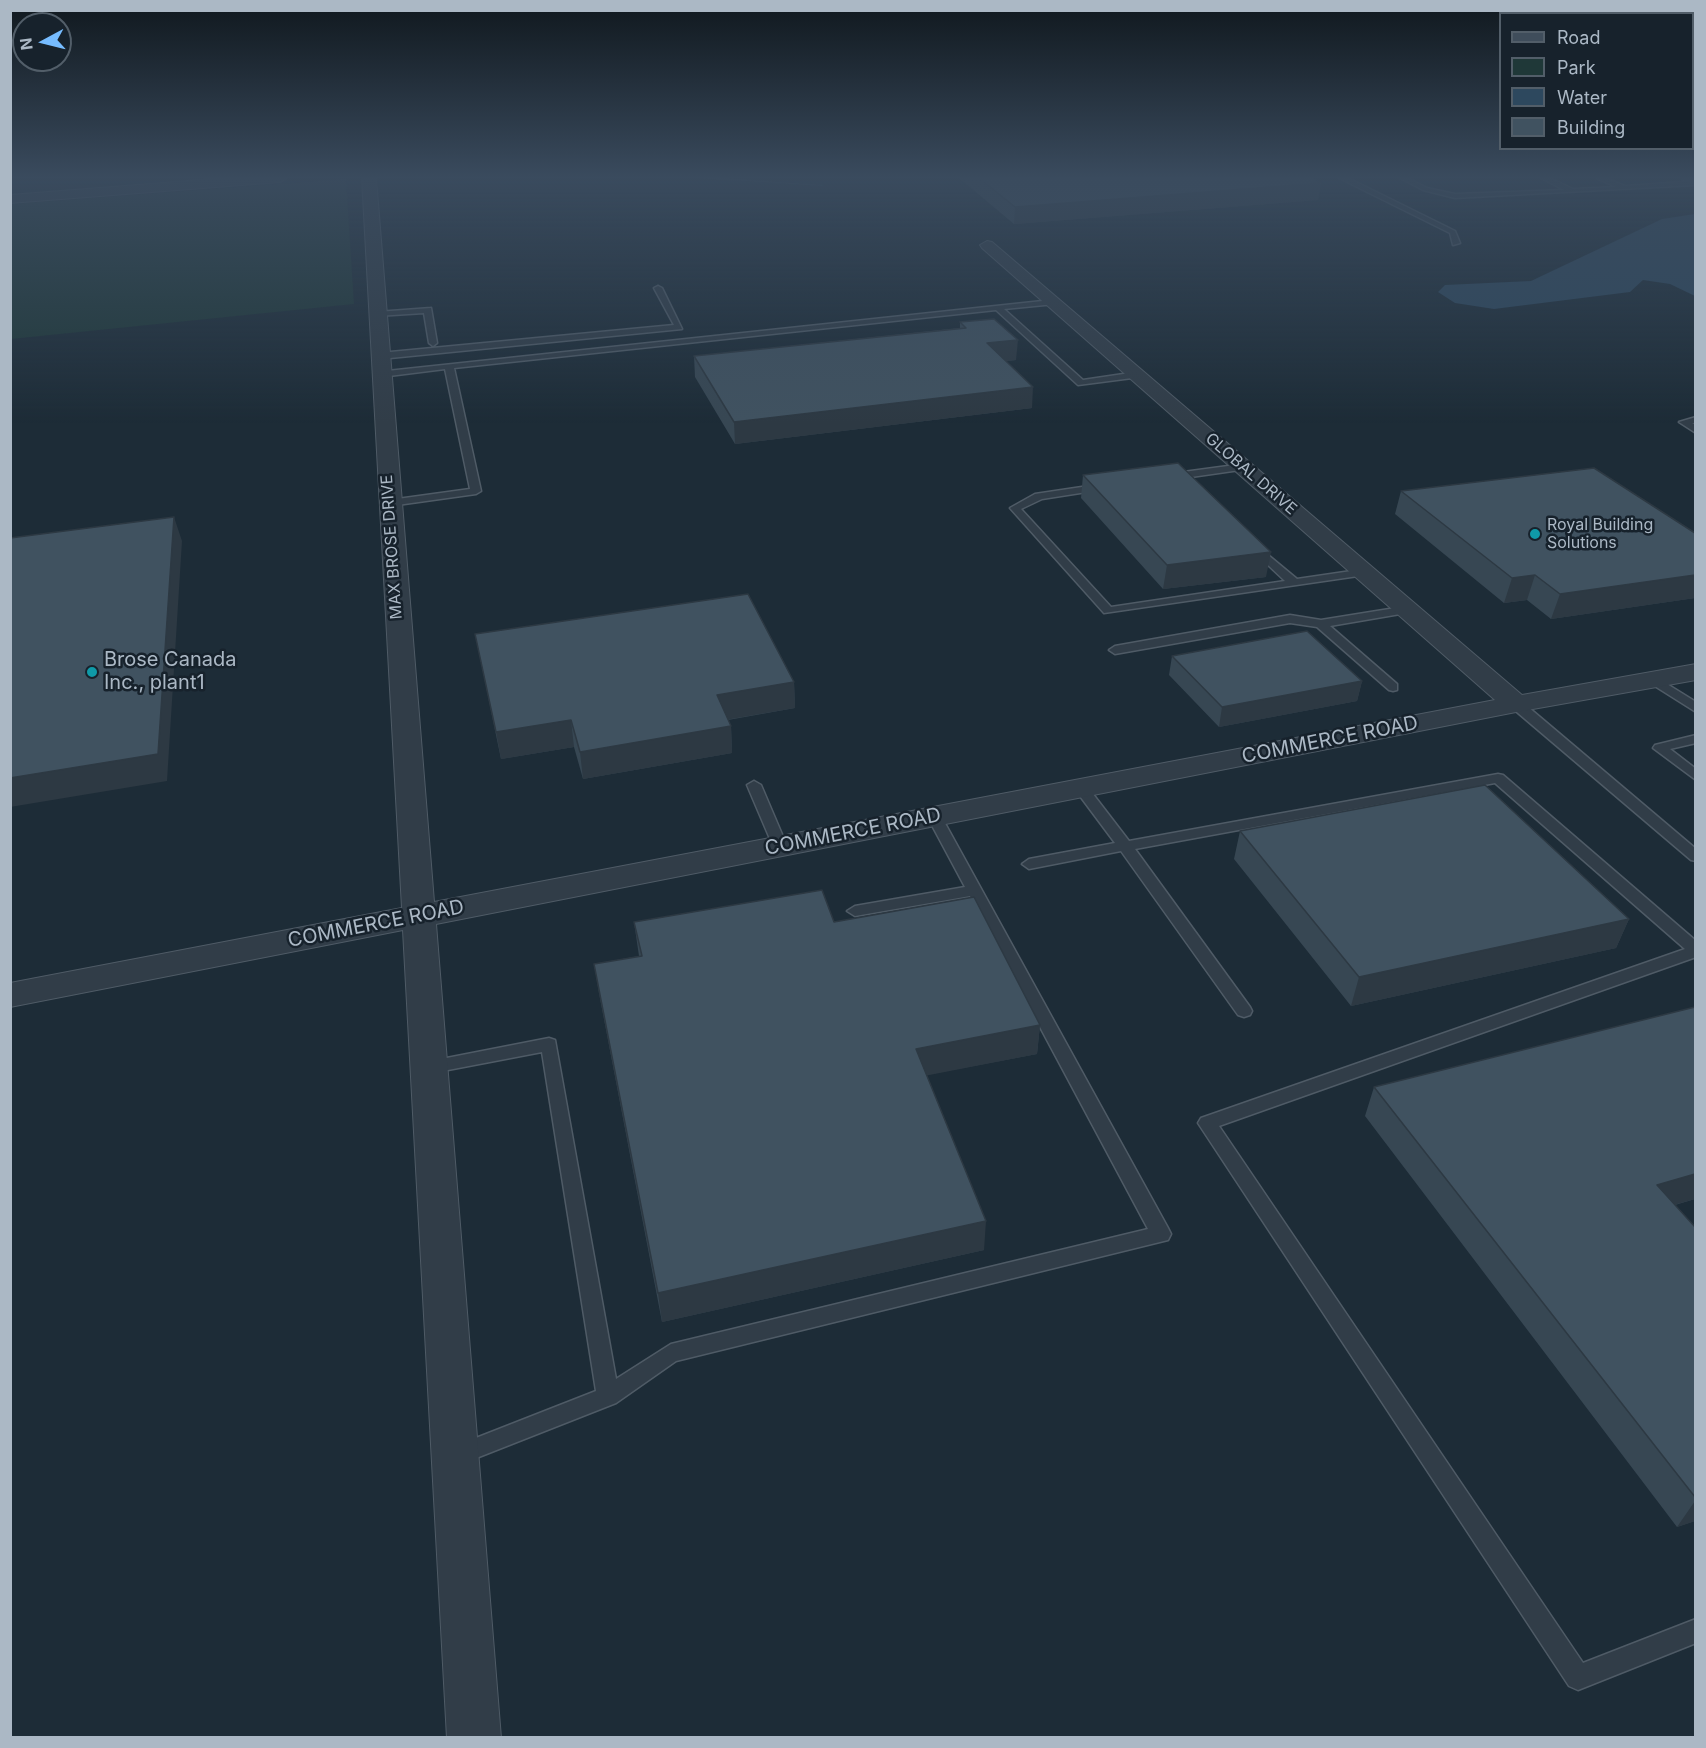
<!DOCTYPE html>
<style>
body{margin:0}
#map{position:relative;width:1706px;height:1748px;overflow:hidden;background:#1d2c37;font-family:Inter,sans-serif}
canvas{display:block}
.frame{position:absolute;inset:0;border:12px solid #abb8c5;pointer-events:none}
.legend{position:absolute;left:1499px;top:12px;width:195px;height:138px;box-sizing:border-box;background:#17222c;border:2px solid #525e69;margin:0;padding:8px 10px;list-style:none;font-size:18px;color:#abb8c5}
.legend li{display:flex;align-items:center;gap:12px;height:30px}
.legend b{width:30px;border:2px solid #525e69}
.north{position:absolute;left:12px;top:12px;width:60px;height:60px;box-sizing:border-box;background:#17222c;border:2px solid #525e69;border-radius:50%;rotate:263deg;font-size:16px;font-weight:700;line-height:24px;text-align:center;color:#abb8c5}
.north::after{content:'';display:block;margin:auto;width:21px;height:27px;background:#76bcff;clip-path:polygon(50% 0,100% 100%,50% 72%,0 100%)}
</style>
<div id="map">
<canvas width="1706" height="1748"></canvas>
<div class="frame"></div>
<ul class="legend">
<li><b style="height:8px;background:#3f4d5b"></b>Road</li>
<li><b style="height:16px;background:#1f3838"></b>Park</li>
<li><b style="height:16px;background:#2d485e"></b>Water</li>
<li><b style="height:16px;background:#405260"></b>Building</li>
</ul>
<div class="north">N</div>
</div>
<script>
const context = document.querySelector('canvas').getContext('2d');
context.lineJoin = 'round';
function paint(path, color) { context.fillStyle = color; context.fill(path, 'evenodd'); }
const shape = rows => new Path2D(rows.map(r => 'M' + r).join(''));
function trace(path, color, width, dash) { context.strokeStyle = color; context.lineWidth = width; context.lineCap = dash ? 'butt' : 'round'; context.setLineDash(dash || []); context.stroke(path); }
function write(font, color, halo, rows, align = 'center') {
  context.font = font + ' Inter,sans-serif'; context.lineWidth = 5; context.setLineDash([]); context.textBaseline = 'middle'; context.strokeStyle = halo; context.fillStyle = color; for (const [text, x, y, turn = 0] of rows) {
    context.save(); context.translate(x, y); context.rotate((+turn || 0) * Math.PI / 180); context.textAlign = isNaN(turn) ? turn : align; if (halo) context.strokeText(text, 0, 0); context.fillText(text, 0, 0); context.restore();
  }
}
paint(shape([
 [346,179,354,304,11,339,11,204]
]), '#1f3838');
paint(shape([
 [1695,214,1695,296,1670,284,1643,280,1630,292,1494,309,1455,303,1438,292,1445,285,1531,281,1662,219]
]), '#2d485e');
paint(shape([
 [696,178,723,178,824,185,822,186,696,178]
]), '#2d485e');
const lane = shape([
 [1339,178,1348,178,1455,231,1460,243,1453,245,1450,233,1339,178],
 [1400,178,1408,178,1427,188,1455,194,1564,190,1541,178,1550,178,1573,189,1616,187,1596,178,1605,178,1625,186,1696,181,1696,185,1455,198,1423,190,1400,178],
 [658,286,662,288,682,329,380,359,376,356,380,353,674,325,654,288,658,286],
 [1052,300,1055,300,1055,304,1004,309,1083,380,1137,372,1141,375,1140,377,1078,385,996,310,454,368,481,491,476,494,390,506,385,503,390,500,470,489,445,369,381,377,377,374,378,372,1052,300],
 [431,308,437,343,433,346,429,343,424,313,377,316,373,314,377,312,431,308],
 [1696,417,1696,423,1692,423,1696,425,1696,433,1679,422,1696,417],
 [1243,464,1248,467,1247,469,1184,478,1184,482,1180,483,1171,476,1176,473,1243,464],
 [1102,484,1107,487,1106,489,1042,499,1021,509,1111,607,1285,581,1252,550,1252,546,1256,545,1297,579,1365,569,1371,572,1365,575,1104,613,1010,508,1035,494,1102,484],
 [1408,606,1412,608,1412,612,1330,626,1397,684,1397,690,1393,691,1389,690,1317,627,1290,623,1115,654,1109,650,1115,646,1290,615,1321,620,1408,606],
 [1654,676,1696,702,1696,712,1650,683,1648,680,1654,676],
 [1516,700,1521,701,1696,849,1696,861,1691,860,1511,707,1510,704,1511,701,1516,700],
 [1696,735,1696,743,1670,749,1696,769,1696,780,1653,748,1655,745,1696,735],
 [1498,774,1503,775,1696,941,1696,957,1219,1126,1583,1663,1696,1619,1696,1643,1578,1690,1569,1686,1198,1123,1201,1118,1685,949,1495,783,1135,849,1250,1007,1252,1011,1250,1015,1244,1017,1238,1015,1121,851,1029,869,1022,864,1029,859,1115,843,1074,788,1081,784,1086,785,1129,841,1498,774],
 [754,781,761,785,787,846,785,849,780,851,773,846,747,785,754,781],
 [934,812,941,816,1168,1228,1171,1234,1168,1240,676,1361,616,1403,461,1464,453,1461,450,1454,453,1447,596,1391,542,1052,427,1074,421,1073,418,1068,421,1063,549,1038,555,1040,616,1379,671,1344,1148,1229,970,896,855,916,847,911,855,906,965,887,927,816,934,812]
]);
const street = shape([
 [226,178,287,178,281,182,10,203,10,195,226,178],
 [362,178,376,178,434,902,1495,700,982,248,980,245,987,241,992,242,1522,695,1696,664,1696,680,1516,712,436,924,501,1738,447,1738,403,930,10,1007,10,983,402,908,362,178]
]);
const secondary = shape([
 [1682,178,1696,178,1696,185,1684,181,1682,178]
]);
trace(lane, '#4f5b66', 3);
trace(street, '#4f5b66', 2);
trace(secondary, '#4f5b66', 3);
paint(lane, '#313d48');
paint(street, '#313d48');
paint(secondary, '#3f4d5b');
paint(shape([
 [959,178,1311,178,1321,183,1318,200,1014,224],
 [960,322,1016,360,1006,361,1032,408,735,444,695,377,694,356,960,328],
 [1083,475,1266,577,1163,589,1081,498],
 [1401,491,1695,533,1695,598,1551,619,1527,600,1504,603,1395,514],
 [475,634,794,682,795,708,728,720,731,726,732,753,583,779,574,747,501,759],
 [1172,656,1362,681,1357,701,1219,727,1169,675],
 [1240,831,1629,919,1616,948,1351,1006,1234,859],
 [634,922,834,922,1040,1025,1037,1054,926,1075,984,1250,662,1322,599,993,594,964,639,956],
 [1695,1007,1695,1199,1675,1205,1695,1227,1695,1521,1677,1527,1365,1116,1374,1087]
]), '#374753');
paint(shape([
 [1321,183,1318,200,1014,224,1015,207],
 [1018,340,1016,360,986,364,987,343],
 [1033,387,1032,408,735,444,734,422],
 [174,517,182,541,167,781,10,807,10,778],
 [1271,552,1266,577,1163,589,1167,565],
 [1695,566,1695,598,1551,619,1560,594],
 [1535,575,1527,600,1504,603,1512,578],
 [1362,681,1357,701,1219,727,1222,707],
 [794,682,795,708,719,721,717,695],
 [571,720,574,747,501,759,496,732],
 [731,726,732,753,583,779,580,752],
 [1629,919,1616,948,1351,1006,1359,977],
 [1040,1025,1037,1054,914,1078,916,1049],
 [1695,1174,1695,1199,1641,1214,1657,1185],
 [986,1221,984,1250,662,1322,658,1293],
 [1695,1501,1695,1521,1677,1527]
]), '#2d3943');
const building = shape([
 [979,178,1311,178,1321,183,1015,207,979,178],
 [994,319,1018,340,987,343,1033,387,734,422,694,356,966,328,960,322,994,319],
 [1178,463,1271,552,1167,565,1083,475,1178,463],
 [1594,468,1695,533,1695,575,1560,594,1535,575,1512,578,1401,491,1594,468],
 [174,517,158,754,10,778,10,538,174,517],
 [748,594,794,682,717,695,731,726,580,752,571,720,496,732,475,634,748,594],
 [1307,631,1362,681,1222,707,1172,656,1307,631],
 [1485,785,1629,919,1359,977,1240,831,1485,785],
 [822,890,834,922,974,897,1040,1025,916,1049,986,1221,658,1293,594,964,642,956,634,922,822,890],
 [1695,1007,1695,1174,1657,1185,1695,1227,1695,1497,1374,1087,1695,1007]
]);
paint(building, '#405260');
trace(building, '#2d3943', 1.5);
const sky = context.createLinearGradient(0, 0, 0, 423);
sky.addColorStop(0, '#10181e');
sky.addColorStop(0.42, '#3a4b5e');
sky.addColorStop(1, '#3a4b5e00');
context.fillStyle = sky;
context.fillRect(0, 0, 1706, 423);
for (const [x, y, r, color] of [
 [1535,534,6,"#0f9aa8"],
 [92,672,6,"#0f9aa8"]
]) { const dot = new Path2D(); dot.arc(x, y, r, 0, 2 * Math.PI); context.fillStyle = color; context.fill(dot); trace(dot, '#17222c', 2); }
write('16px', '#abb8c5', '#17222c', [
 ["GLOBAL DRIVE",1251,474,41],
 ["MAX BROSE DRIVE",392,547,-94]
]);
write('16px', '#abb8c5', '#17222c', [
 ["Royal Building",1547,525],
 ["Solutions",1547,543]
], 'left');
write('20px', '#abb8c5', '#17222c', [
 ["Brose Canada",104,660],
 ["Inc., plant1",104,683]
], 'left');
write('20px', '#abb8c5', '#17222c', [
 ["COMMERCE ROAD",1330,740,-11],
 ["COMMERCE ROAD",853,832,-11],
 ["COMMERCE ROAD",376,924,-11]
]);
</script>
